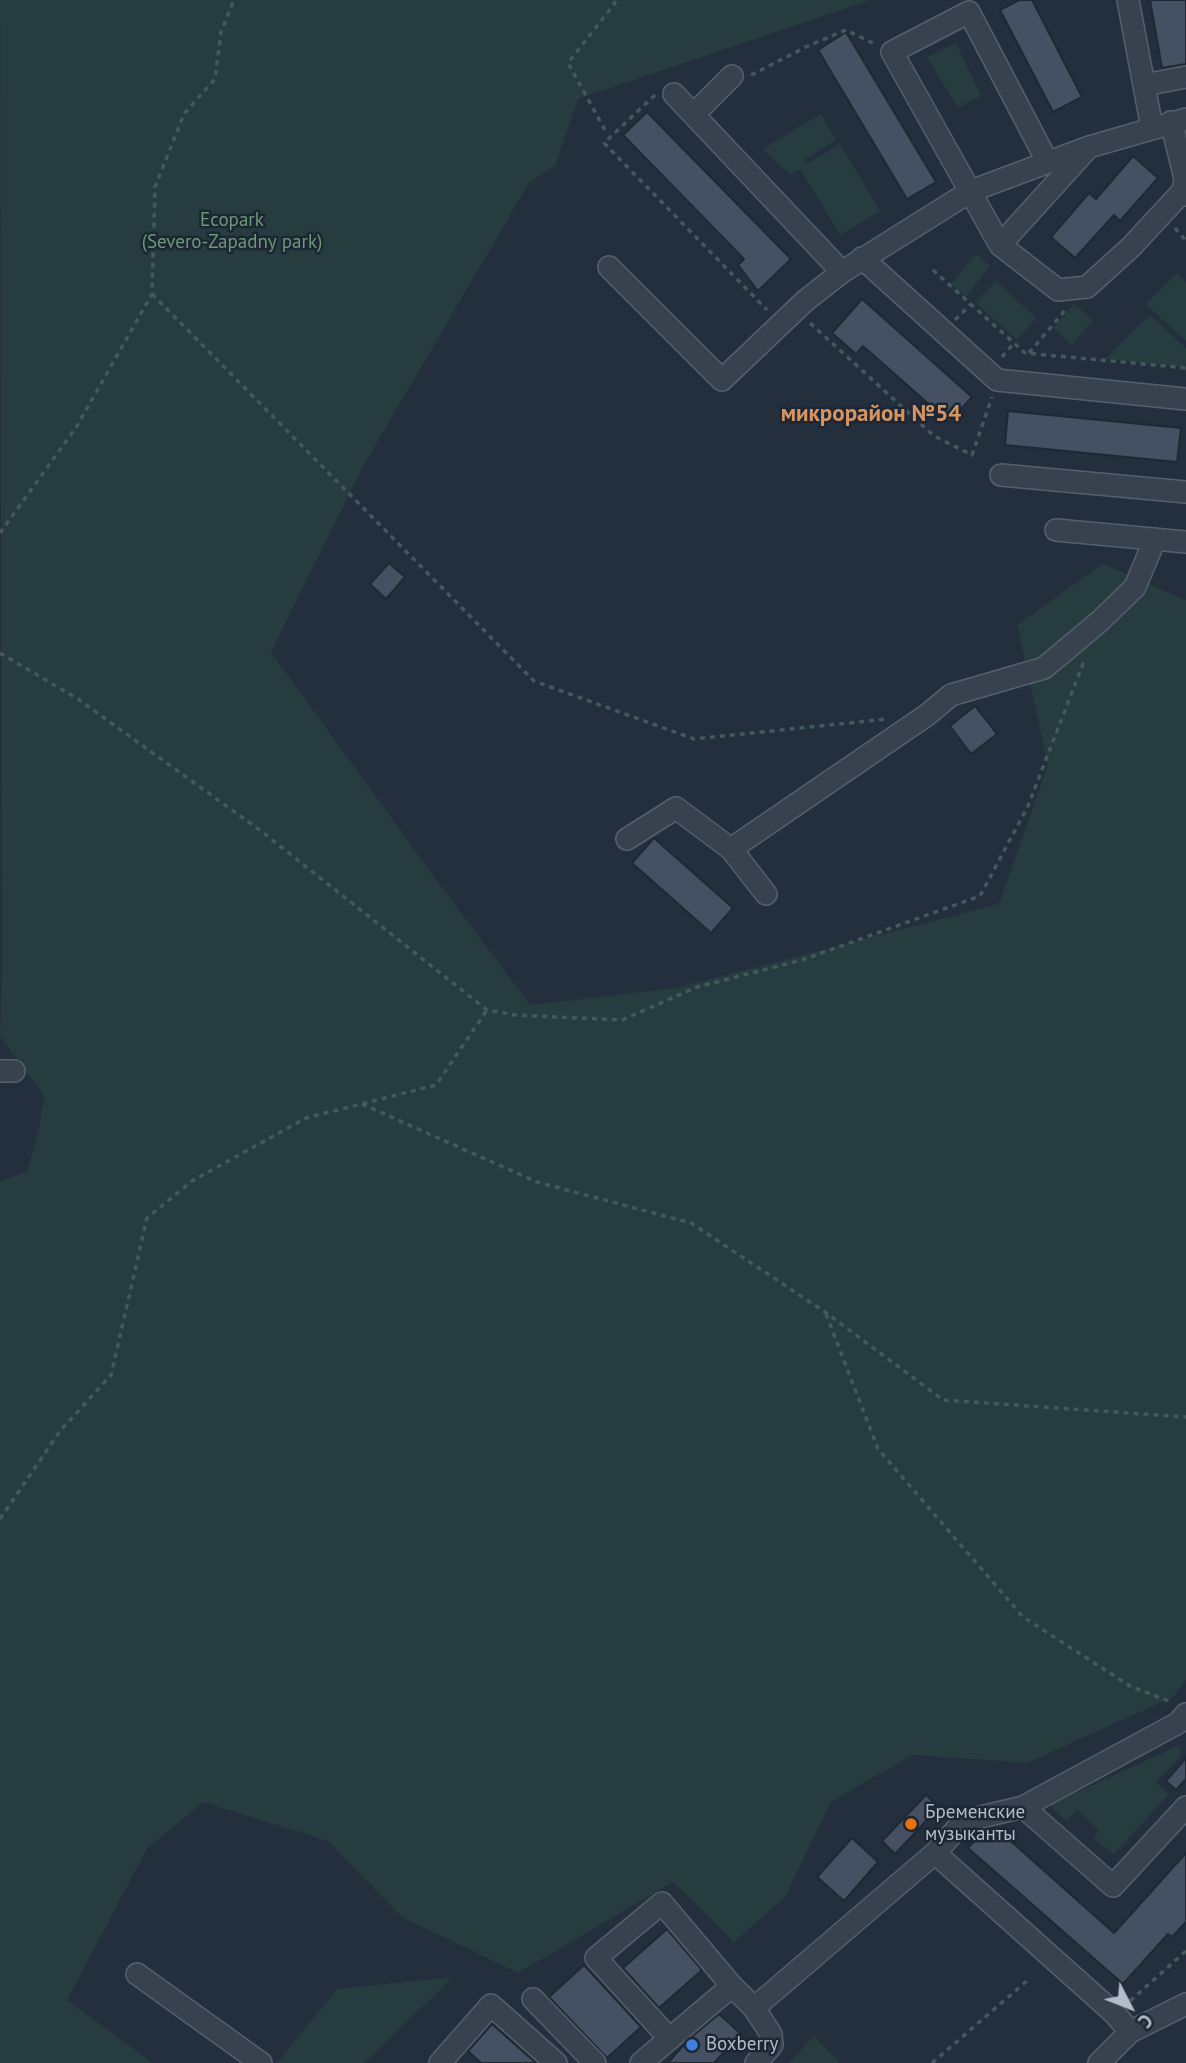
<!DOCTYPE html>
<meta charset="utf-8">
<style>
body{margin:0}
#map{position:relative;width:1186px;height:2063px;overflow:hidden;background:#242f3e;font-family:"PT Sans",sans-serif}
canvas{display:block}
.north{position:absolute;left:1095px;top:1972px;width:70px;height:70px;-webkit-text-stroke:5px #1d2633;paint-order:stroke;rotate:132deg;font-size:19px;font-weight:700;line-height:28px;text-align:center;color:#b4bcc9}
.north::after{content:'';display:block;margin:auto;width:24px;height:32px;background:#b4bcc9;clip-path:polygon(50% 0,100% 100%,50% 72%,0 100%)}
</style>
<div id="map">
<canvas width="1186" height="2063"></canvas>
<div class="north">С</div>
</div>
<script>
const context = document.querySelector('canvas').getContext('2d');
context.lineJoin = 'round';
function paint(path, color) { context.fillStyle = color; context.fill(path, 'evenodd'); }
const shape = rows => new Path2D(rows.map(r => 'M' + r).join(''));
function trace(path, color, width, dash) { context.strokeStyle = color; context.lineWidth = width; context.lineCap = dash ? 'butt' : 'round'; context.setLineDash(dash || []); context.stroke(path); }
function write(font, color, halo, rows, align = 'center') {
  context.font = font + ' "PT Sans",sans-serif'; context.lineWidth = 5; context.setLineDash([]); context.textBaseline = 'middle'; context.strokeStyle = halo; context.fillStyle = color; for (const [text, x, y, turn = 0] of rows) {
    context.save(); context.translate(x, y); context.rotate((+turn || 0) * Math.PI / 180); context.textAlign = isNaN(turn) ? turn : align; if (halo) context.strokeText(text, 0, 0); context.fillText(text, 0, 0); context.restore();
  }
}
paint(shape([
 [0,0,870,0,578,99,555,166,529,183,365,463,271,652,437,881,530,1005,676,988,999,904,1048,765,1017,625,1103,564,1186,600,1186,1680,1173,1697,1027,1763,912,1755,831,1802,785,1897,734,1942,673,1882,518,1973,402,1917,328,1841,203,1802,147,1849,67,2000,153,2063,0,2063,0,1181,27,1172,39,1130,44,1096,0,1037,2,972],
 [956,43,981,96,958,108,927,57],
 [821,114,836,140,804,160,807,164,840,144,880,211,840,235,800,169,790,175,763,149],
 [976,254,990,266,966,297,951,284],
 [1177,273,1186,282,1186,341,1145,304],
 [996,281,1036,318,1017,340,976,303],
 [1074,304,1093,320,1072,345,1053,328],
 [1150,315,1186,348,1186,364,1183,367,1105,359],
 [1180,1745,1181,1756,1156,1782,1169,1794,1114,1854,1093,1838,1099,1830,1077,1810,1067,1821,1049,1805],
 [453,1977,364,2063,277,2063,337,1989],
 [814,2036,839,2061,837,2063,789,2063]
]), '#263c3f');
const building = shape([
 [1019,0,1032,0,1082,97,1053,112,1000,10,1019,0],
 [1150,0,1186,0,1186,64,1162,68,1150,0],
 [846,32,936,182,907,199,818,50,846,32],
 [647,112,791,259,758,291,738,265,744,259,623,135,647,112],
 [1133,156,1158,178,1120,221,1114,215,1075,258,1051,237,1089,193,1096,199,1133,156],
 [862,299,972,397,949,422,863,346,856,354,832,333,862,299],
 [1008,411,1181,428,1177,462,1005,445,1008,411],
 [389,563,405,577,386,599,370,584,389,563],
 [975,706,997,734,971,754,950,726,975,706],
 [654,838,733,908,711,933,632,863,654,838],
 [1186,1758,1186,1779,1176,1790,1166,1781,1186,1758],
 [926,1795,939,1807,895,1854,882,1841,926,1795],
 [995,1827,1114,1933,1186,1853,1186,1922,1172,1937,1168,1934,1123,1984,968,1848,984,1830,995,1827],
 [852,1838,878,1862,844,1901,817,1877,852,1838],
 [667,1929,702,1970,659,2008,623,1968,667,1929],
 [584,1965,641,2027,607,2058,549,1997,584,1965],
 [719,2014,741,2034,714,2063,668,2063,689,2039,719,2014],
 [492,2024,536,2063,481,2063,468,2051,492,2024]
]);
paint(building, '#455162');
trace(building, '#1f2835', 2);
const minor = shape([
 [1128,0,1152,128],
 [1144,85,1186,77],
 [674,94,842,272],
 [694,114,732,76],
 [1171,122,1185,178,1183,191,1186,195],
 [1047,161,969,12,892,52,1000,245,1058,290,1087,287,1131,247,1183,191],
 [1000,245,1088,148],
 [862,258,997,380,1186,399],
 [609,267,722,380,805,301,842,272,971,191,1089,147,1186,119],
 [1001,475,1186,492],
 [1056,530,1186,542],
 [627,839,676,808,731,849,766,894],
 [731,849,927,715,951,695,1044,668,1100,621,1135,587,1155,539],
 [0,1071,14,1071],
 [1023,1807,1178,1723,1186,1714],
 [137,1974,261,2063],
 [533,1999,595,2063],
 [754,2008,771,2034,772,2045,756,2063],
 [1130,2032,1115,2014,935,1853,964,1821,1023,1807,1113,1886,1186,1807],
 [670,2039,596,1958,662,1903,732,1986],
 [440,2063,491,2005,556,2063],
 [641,2063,732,1986,754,2008,935,1853],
 [1099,2063,1130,2032,1186,2004]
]);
trace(minor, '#565f6c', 24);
trace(shape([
 [751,75,810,45,846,30,877,45],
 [655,95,604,143,767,310],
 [605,130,568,63,615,3,612,0],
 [1175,228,1186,241],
 [933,270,1025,353,1186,368],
 [152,294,534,681,694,739,887,719],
 [955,320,971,304],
 [810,323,934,436,972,455,992,397],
 [1029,353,1067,308],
 [1002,357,1014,343],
 [0,533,77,426,152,294,155,187,184,114,215,79,221,32,234,0],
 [0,653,78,699,261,831,487,1010,515,1015,622,1020,697,987,802,960,980,896,1028,806,1084,661],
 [362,1104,537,1182,691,1223,825,1312,943,1400,1186,1417],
 [826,1314,878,1449,1023,1617,1130,1686,1171,1702],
 [0,1519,60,1431,111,1375,147,1218,192,1181,306,1118,436,1085,487,1010],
 [1130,2001,1186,1951],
 [932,2063,1028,1980]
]), '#44595c', 3.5, [5, 5]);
trace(minor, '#38414e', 21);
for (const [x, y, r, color] of [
 [911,1824,7,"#e8710a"],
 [692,2045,7,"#3f7fe0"]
]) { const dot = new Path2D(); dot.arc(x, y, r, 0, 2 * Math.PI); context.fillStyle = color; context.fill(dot); trace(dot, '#1d2633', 2.5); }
write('19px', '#6b9a76', '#1d2633', [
 ["Ecopark",232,221],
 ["(Severo-Zapadny park)",232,243]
]);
write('19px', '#b4bcc9', '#1d2633', [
 ["Бременские",925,1813],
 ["музыканты",925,1835],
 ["Boxberry",706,2045]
], 'left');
write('bold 23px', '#d59563', '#1d2633', [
 ["микрорайон №54",871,414]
]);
</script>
